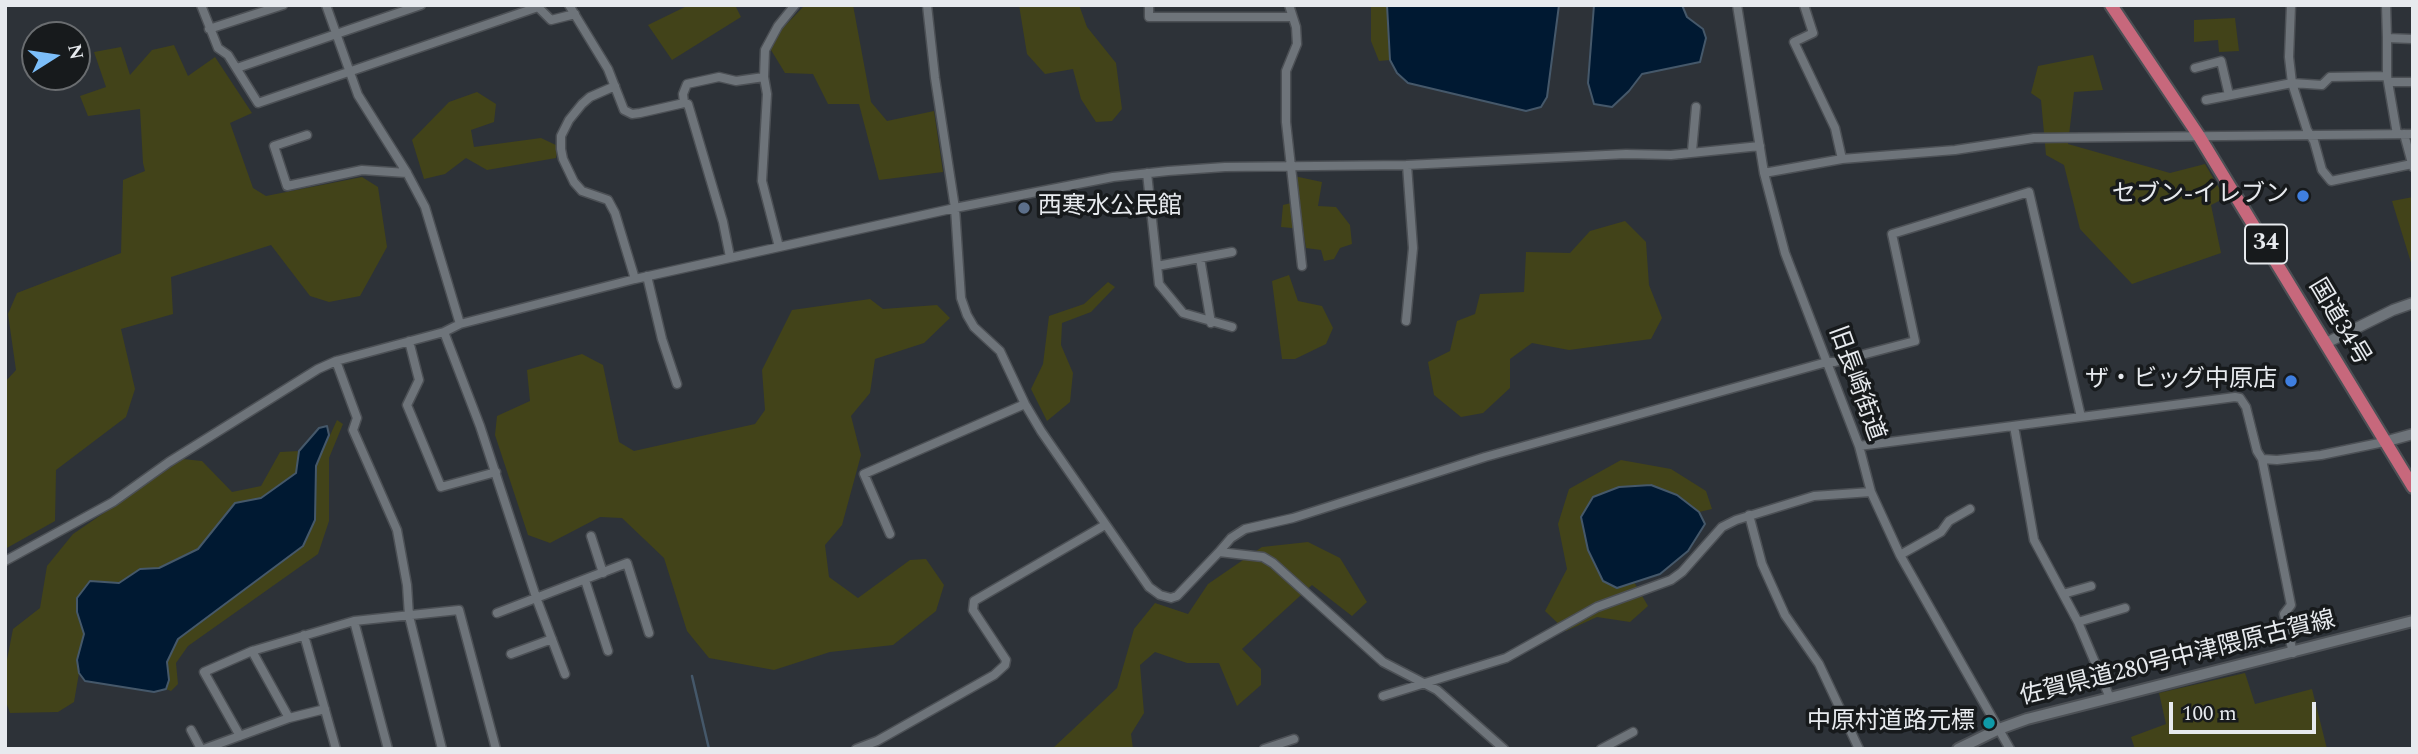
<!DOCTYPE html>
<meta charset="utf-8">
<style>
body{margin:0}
#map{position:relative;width:2418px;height:754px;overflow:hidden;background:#2d3238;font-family:Spectral,serif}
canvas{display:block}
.frame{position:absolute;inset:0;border:7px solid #e7eaee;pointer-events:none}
.north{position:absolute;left:21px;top:21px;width:70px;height:70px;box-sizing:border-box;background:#171a1c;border:2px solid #6a6d70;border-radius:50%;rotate:78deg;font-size:19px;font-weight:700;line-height:28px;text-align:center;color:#e7eaee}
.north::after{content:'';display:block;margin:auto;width:24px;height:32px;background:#7cbef9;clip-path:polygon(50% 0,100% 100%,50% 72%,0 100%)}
.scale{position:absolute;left:2169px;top:702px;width:147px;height:32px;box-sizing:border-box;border:4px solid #e7eaee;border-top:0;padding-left:9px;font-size:21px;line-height:24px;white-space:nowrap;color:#e7eaee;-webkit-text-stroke:5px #171a1c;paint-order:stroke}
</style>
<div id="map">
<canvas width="2418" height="754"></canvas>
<div class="frame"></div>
<div class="north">N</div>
<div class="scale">100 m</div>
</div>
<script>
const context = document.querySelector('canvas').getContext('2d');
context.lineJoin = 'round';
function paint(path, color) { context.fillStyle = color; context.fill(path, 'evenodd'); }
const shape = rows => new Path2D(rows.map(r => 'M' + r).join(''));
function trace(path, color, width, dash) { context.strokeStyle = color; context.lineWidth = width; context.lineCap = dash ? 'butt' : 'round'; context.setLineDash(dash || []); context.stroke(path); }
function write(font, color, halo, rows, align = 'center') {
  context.font = font + ' Spectral,"Noto Sans JP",serif'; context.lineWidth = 7; context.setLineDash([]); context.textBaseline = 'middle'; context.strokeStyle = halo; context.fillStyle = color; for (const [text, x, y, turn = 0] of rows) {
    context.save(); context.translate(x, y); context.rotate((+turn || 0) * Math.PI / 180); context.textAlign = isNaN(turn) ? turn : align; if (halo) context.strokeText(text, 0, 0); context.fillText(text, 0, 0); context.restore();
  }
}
paint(shape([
 [689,5,735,5,741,17,672,60,648,25],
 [807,5,853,5,871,102,887,121,934,111,943,172,879,180,859,104,828,104,813,74,785,73,771,50,782,29,803,7],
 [1019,5,1079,5,1087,27,1116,63,1122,109,1112,121,1096,122,1081,99,1073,69,1045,74,1027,54],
 [1371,5,1387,5,1390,60,1379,61,1371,41],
 [2235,18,2239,51,2219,52,2218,40,2194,42,2194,20],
 [174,45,188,76,215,57,252,113,230,123,253,188,266,196,362,177,378,187,387,247,360,296,329,302,310,296,271,245,171,277,173,314,121,329,135,389,126,417,56,470,55,521,5,549,5,382,16,370,8,314,17,293,121,253,123,180,145,171,143,163,140,109,88,116,80,96,106,87,94,52,121,47,130,75,152,50],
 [2093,55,2103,90,2074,92,2068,144,2170,173,2205,164,2225,198,2211,205,2221,253,2132,284,2080,229,2064,165,2046,155,2041,100,2031,93,2038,66],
 [477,92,496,104,494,122,471,130,474,147,541,138,558,146,556,158,487,170,466,158,445,174,424,179,412,140,449,102],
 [1294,176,1322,182,1318,206,1336,207,1350,225,1352,244,1340,248,1334,259,1324,261,1321,250,1306,248,1303,229,1281,227,1283,205,1299,201],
 [2413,197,2413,269,2392,201],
 [1625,221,1646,242,1649,285,1662,318,1651,339,1569,350,1532,343,1510,359,1510,388,1483,413,1461,417,1434,395,1428,362,1450,351,1457,321,1475,314,1480,294,1524,292,1526,252,1570,253,1590,231],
 [1289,275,1298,301,1322,306,1333,328,1326,344,1295,359,1282,359,1272,281],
 [1108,282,1115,287,1091,312,1062,323,1061,345,1073,373,1070,402,1047,421,1031,389,1043,364,1049,316,1084,304],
 [870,299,883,309,937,305,950,318,924,343,875,359,870,393,851,416,861,455,842,525,825,545,829,577,858,598,910,560,926,559,944,585,936,611,893,645,830,652,774,670,709,658,687,631,664,558,622,518,600,517,550,543,528,535,495,435,497,416,530,401,527,370,582,354,603,365,619,442,634,451,755,424,765,410,762,370,792,310],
 [337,420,343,424,329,458,329,521,318,554,188,646,176,663,178,684,171,691,166,689,169,680,167,662,178,639,303,546,315,520,316,466],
 [299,451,296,473,261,498,235,503,198,549,159,568,140,569,77,612,84,634,77,660,79,673,74,702,58,712,10,713,5,699,5,670,13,629,40,608,47,566,73,534,183,459,202,461,232,492,261,486,280,452],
 [1621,460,1671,469,1706,491,1712,509,1699,512,1677,495,1617,588,1634,582,1648,606,1630,622,1597,617,1566,631,1545,611,1567,569,1558,524,1569,489],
 [1308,542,1340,558,1367,602,1352,616,1312,585,1242,649,1261,669,1261,685,1237,706,1219,663,1187,663,1155,652,1140,665,1144,713,1131,734,1133,749,1052,749,1117,688,1134,629,1155,603,1188,614,1208,584,1262,547],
 [2245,673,2255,704,2312,689,2327,749,2135,749,2131,737,2166,724,2159,693]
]), '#424319');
const water = shape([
 [1387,5,1559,5,1547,97,1541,107,1526,111,1408,83,1397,73,1390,60,1387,5],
 [1594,5,1682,5,1687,17,1703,29,1706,38,1700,62,1642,74,1629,91,1612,107,1594,104,1588,83,1594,5],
 [327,426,329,435,316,466,315,520,303,546,178,639,167,662,169,680,166,689,154,692,85,681,79,673,77,660,84,634,77,612,77,598,90,581,119,583,140,569,159,568,198,549,235,503,261,498,296,473,299,451,319,428,327,426],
 [1651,485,1677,495,1699,512,1705,524,1688,551,1660,574,1617,588,1603,581,1588,550,1581,517,1593,497,1619,487,1651,485]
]);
paint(water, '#001932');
trace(water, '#45586a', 2);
trace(shape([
 [692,676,709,749]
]), '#45586a', 2.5);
const minor = shape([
 [201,5,218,48,228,55,258,103,538,7,551,20,575,14],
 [326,5,358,95,407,173,425,207,460,324],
 [569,5,608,69,624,110,632,114,640,113,684,103,688,104,723,222,730,257],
 [927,5,935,78,955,208,961,298,967,315,974,327,1000,351,1025,404,1041,431,1149,587,1160,595,1171,598,1177,596,1219,552,1263,557,1273,563,1383,662,1437,690,1504,749],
 [1149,5,1149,17,1292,17],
 [1289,5,1296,27,1297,44,1286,71,1286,122,1302,266],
 [1737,5,1764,173,1785,253,1859,446,1871,492,1900,555,2010,749],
 [1804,5,1813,33,1794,42,1835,128,1842,159],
 [2291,5,2289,57,2292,83,2307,130,2314,141,2322,170,2331,181,2412,164],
 [2386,5,2387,38],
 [209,29,283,5],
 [237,68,421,5],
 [2195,68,2221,61,2229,95],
 [2388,82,2413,82],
 [615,86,590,97,582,104,569,120,561,136,561,149,563,159,574,182,582,191,608,200,615,213,635,279],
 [2206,100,2292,83,2322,85,2330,77,2387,76],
 [684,103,683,94,687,84,719,77,736,81,764,77],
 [2397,134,2387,76,2387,38,2413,39],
 [2404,134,2413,167],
 [307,135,274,146,287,186,362,170,407,173],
 [1692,151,1696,107],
 [1147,173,1159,284,1183,313,1232,327],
 [1764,173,1842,159,1955,150,2034,138,2413,134],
 [779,247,762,181,767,94,764,77,765,50,778,26,795,5],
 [1200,258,1211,323],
 [1157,266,1232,252],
 [647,276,662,339,677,384],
 [1406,321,1413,248,1407,165],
 [444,332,480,426,537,600,565,674],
 [409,341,419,380,407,405,441,487,496,472],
 [336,361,357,418,353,430,397,530,407,585,409,616,442,749],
 [2014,426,2034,540,2078,622,2110,698],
 [1859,446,2235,397,2240,398,2246,407,2257,451,2262,459,2277,460,2321,455,2384,442],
 [2262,459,2291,605,2284,614,2293,653],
 [1749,515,1762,564,1785,615,1819,664,1859,749],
 [890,534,864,474,1025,404],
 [591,536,603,573],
 [1219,552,1231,538,1245,529,1293,518,1485,457,1827,362,1835,362,1915,341,1892,234,2029,192,2081,417],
 [1900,555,1941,532,1949,521,1970,509],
 [5,561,113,502,169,462,318,369,336,361,444,332,460,324,635,279,955,208,1113,177,1168,171,1225,167,1407,165,1626,154,1671,155,1760,146],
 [585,580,608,651],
 [2063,594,2091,586],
 [497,613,627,563,649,633],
 [354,621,388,749],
 [2078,622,2125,608],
 [304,635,336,749],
 [252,651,289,718],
 [511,654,552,639],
 [1383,696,1506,658,1597,607,1671,580,1682,572,1722,527,1736,520,1814,496,1871,492],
 [191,730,201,749],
 [240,736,204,672,252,651,354,621,459,610,496,749],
 [204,749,289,718,325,709],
 [856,749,877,741,994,675,1005,665,1006,660,973,610,974,601,1105,525],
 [1264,749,1294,739],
 [1601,749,1633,732]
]);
const tertiary = shape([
 [2326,343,2393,310,2413,303],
 [2384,442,2413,434]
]);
const secondary = shape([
 [1958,749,1999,729,2027,719,2413,621]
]);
const trunk = shape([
 [2111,5,2199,136,2413,487]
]);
trace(minor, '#4c5055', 11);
trace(tertiary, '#4c5055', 13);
trace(secondary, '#4c5055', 14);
trace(trunk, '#4c5055', 16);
trace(minor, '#6e747a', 8);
trace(tertiary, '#6e747a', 10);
trace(secondary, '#6e747a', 10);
trace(trunk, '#c7687c', 12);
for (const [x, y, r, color] of [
 [2303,196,7,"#3f7fe0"],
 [1024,208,7,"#5c6f8a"],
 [2291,381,7,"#3f7fe0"],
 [1989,723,7,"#0f9aa8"]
]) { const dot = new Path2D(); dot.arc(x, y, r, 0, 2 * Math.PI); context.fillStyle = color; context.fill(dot); trace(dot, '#171a1c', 2.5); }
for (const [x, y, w] of [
 [2266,244,42]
]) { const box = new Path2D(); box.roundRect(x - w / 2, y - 19.5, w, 39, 5); context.fillStyle = '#171a1c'; context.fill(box); trace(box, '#e7eaee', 2); }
write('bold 23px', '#e7eaee', null, [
 ["34",2266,244]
]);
write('24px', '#e7eaee', '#171a1c', [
 ["セブン-イレブン",2289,196],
 ["西寒水公民館",1038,208,"left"],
 ["ザ・ビッグ中原店",2277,381],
 ["中原村道路元標",1975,723]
], 'right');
write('24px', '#e7eaee', '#171a1c', [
 ["国道34号",2338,323,59],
 ["旧長崎街道",1855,384,70],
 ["佐賀県道280号中津隈原古賀線",2178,660,-14]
]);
</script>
